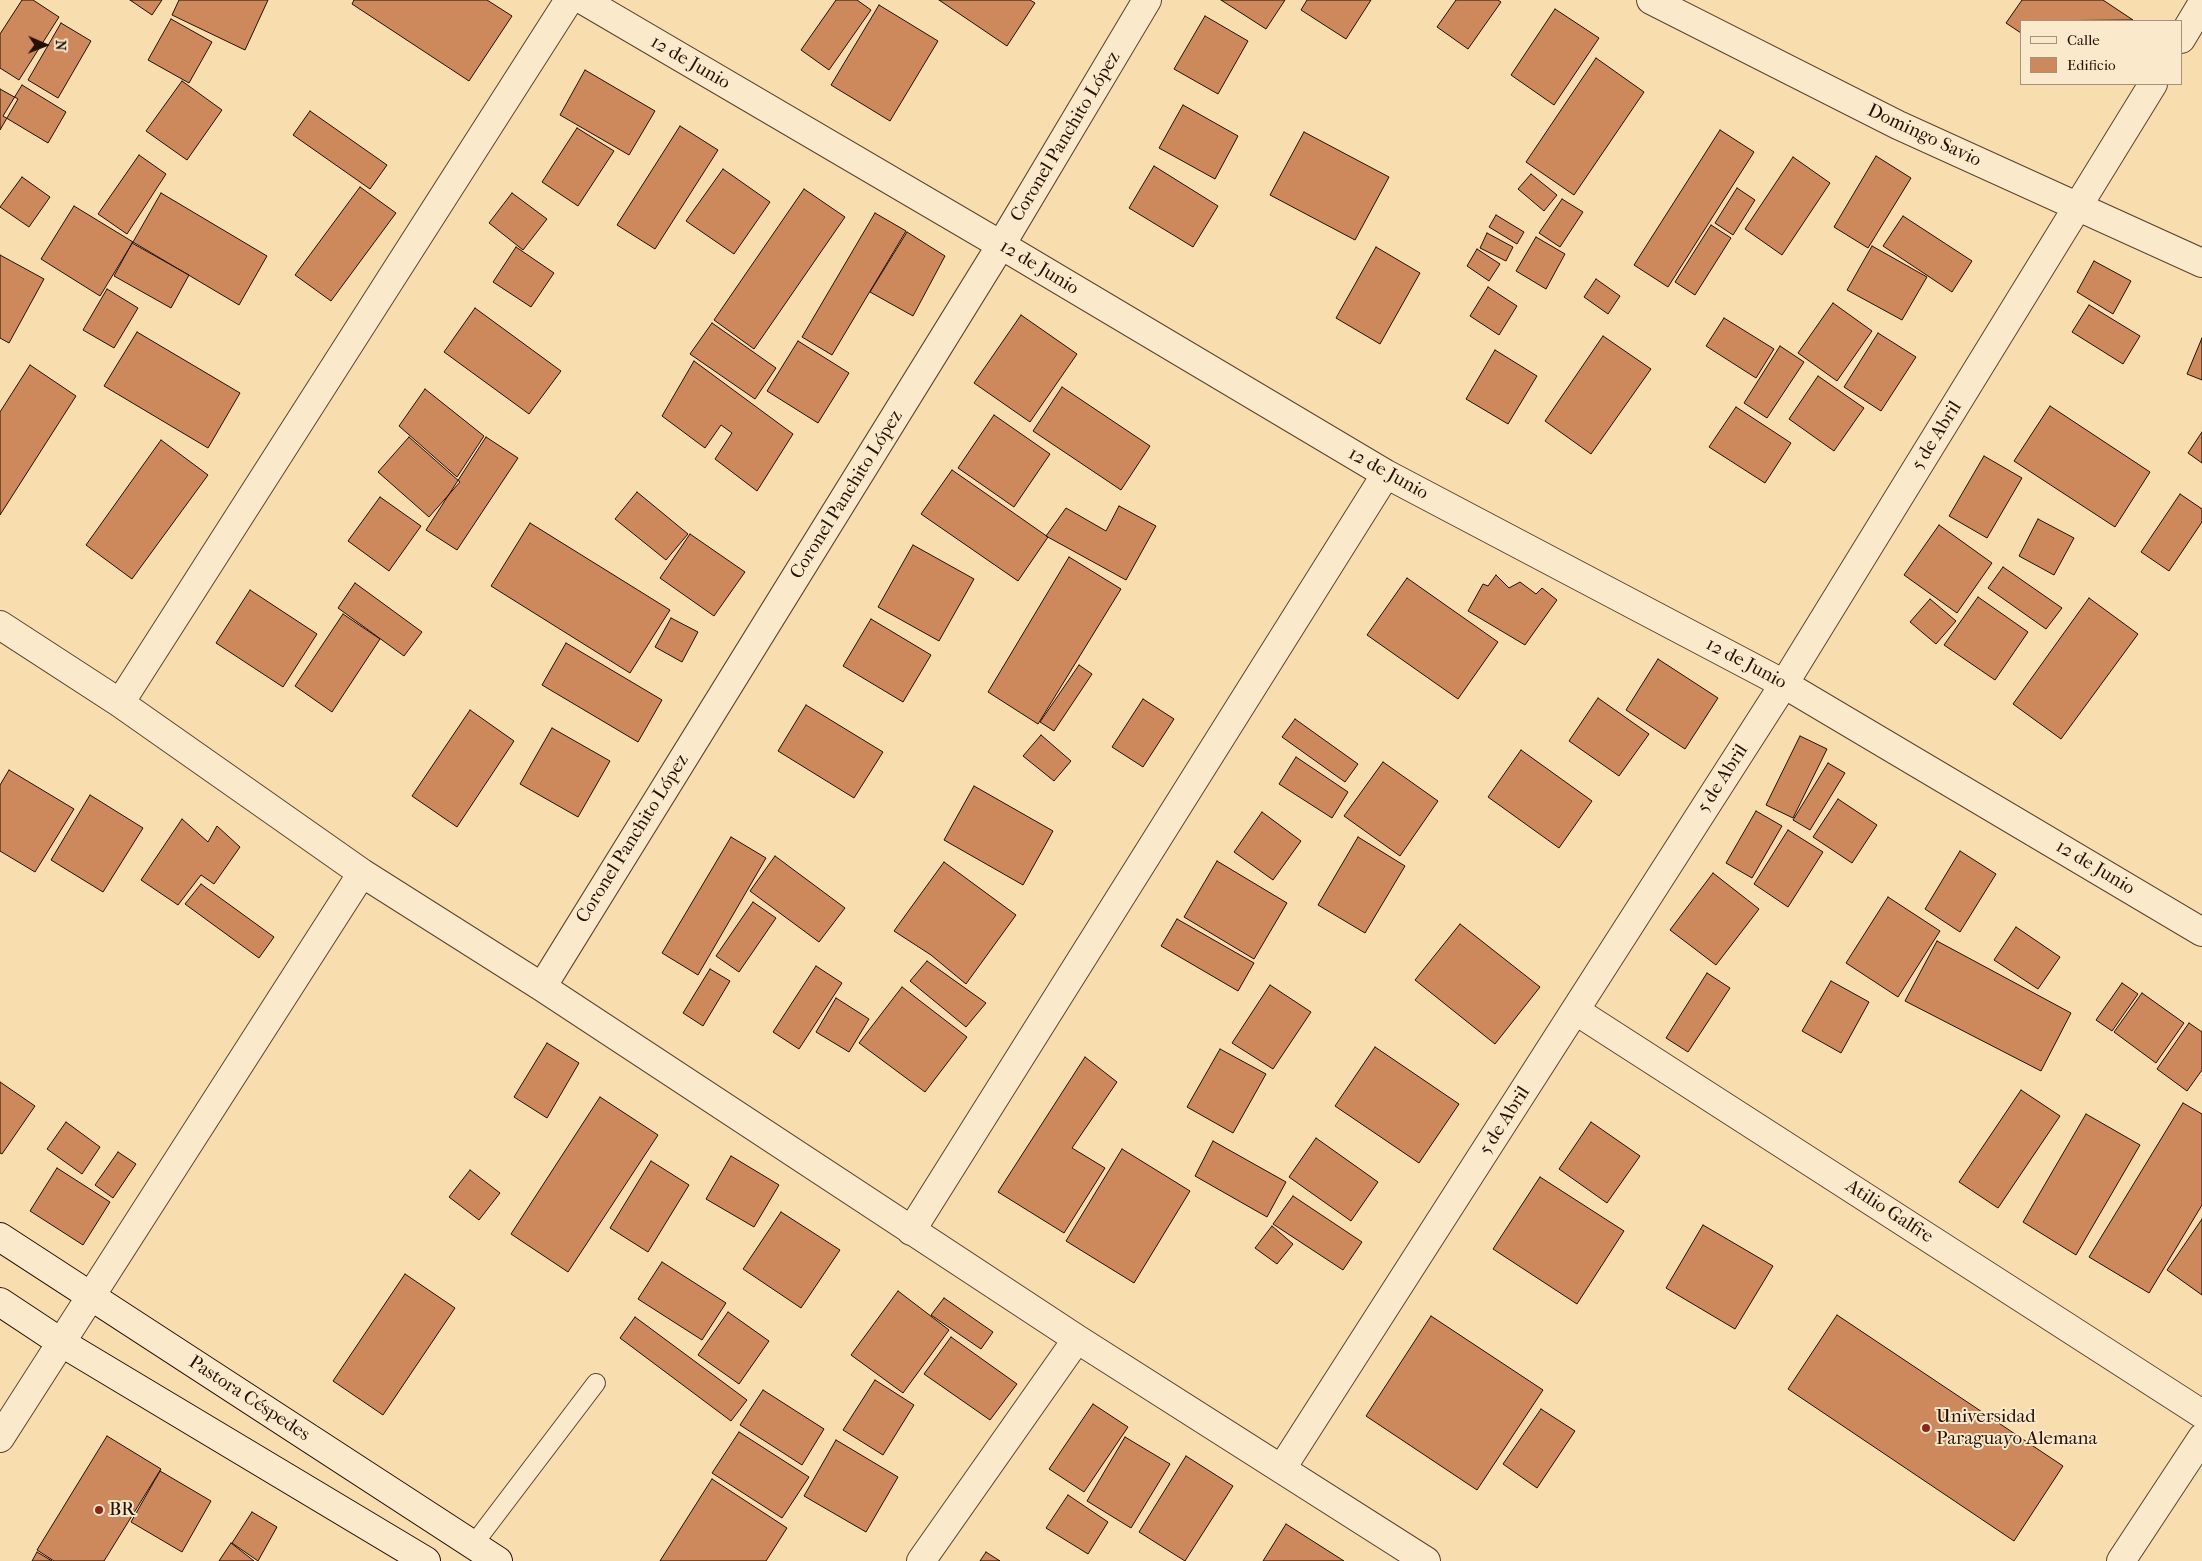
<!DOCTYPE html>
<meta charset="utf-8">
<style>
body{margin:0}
#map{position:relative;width:2202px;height:1561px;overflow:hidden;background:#f8ddaf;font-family:"IM FELL French Canon",serif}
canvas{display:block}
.legend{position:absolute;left:2020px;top:20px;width:162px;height:65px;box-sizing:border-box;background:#fae9cb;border:1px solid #a5927a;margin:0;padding:6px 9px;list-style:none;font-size:15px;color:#251000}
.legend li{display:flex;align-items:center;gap:10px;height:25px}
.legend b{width:25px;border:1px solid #a5927a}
.north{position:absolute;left:20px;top:20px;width:50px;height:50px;-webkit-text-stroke:4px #fae9cb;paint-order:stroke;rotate:91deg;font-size:14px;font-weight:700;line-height:20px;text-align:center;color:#251000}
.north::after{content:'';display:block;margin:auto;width:18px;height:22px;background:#251000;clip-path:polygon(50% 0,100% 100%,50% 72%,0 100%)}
</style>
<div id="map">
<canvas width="2202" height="1561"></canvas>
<ul class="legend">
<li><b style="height:6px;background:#fae9cb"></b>Calle</li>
<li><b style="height:14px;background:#cd885b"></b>Edificio</li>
</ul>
<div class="north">N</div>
</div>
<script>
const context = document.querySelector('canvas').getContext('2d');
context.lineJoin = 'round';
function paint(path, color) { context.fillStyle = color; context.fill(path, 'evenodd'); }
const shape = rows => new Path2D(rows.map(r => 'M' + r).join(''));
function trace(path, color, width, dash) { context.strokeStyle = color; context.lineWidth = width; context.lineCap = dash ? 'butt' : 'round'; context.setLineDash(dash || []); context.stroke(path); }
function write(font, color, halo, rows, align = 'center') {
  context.font = font + ' "IM FELL French Canon",serif'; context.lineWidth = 4; context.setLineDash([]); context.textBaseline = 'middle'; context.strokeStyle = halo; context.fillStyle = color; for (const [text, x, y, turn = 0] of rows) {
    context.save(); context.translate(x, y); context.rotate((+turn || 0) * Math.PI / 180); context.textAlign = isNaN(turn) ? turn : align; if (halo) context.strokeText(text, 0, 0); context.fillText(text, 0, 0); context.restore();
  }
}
const building = shape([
 [22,0,33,0,59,17,19,80,0,68,0,34,22,0],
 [130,0,162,0,152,15,130,0],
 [179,0,268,0,245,50,172,15,179,0],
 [354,0,487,0,512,16,469,81,352,4,354,0],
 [836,0,857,0,871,10,829,70,801,50,836,0],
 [939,0,1030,0,1035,3,1007,46,939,0],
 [1221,0,1285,0,1266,29,1221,0],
 [1307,0,1371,0,1346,39,1301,10,1307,0],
 [1456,0,1498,0,1501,2,1468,49,1437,27,1456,0],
 [2022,0,2103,0,2133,20,2021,21,2021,33,2006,23,2022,0],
 [879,5,938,41,890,121,831,85,879,5],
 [1555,9,1599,38,1554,105,1511,75,1555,9],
 [1205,16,1248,41,1218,94,1174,69,1205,16],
 [171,19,212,42,189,83,148,60,171,19],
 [61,23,91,41,58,98,28,80,61,23],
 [1596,58,1644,92,1574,195,1526,162,1596,58],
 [585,70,655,111,629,155,560,115,585,70],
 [182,81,222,110,187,160,146,131,182,81],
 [22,85,66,112,48,143,3,116,22,85],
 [0,89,18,99,0,130,0,89],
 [1183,105,1238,136,1215,179,1159,148,1183,105],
 [310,111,387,165,370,189,293,135,310,111],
 [680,126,718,150,655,249,617,225,680,126],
 [577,128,614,151,578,206,542,182,577,128],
 [1720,130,1754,152,1668,287,1634,265,1720,130],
 [1304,132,1389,177,1355,240,1270,195,1304,132],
 [139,155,166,174,127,234,98,214,139,155],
 [1876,156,1911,178,1868,248,1834,227,1876,156],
 [1793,157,1830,183,1782,255,1745,229,1793,157],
 [1154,166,1218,206,1193,247,1129,208,1154,166],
 [723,169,770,202,734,254,686,221,723,169],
 [1531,174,1557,195,1544,211,1518,189,1531,174],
 [22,177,50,197,29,227,0,207,22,177],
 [360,187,396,213,331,301,295,275,360,187],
 [1737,188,1755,200,1733,235,1715,223,1737,188],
 [804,189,845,217,754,349,714,320,804,189],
 [161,193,267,256,239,305,133,242,161,193],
 [512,193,547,219,523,250,489,223,512,193],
 [1562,199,1583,212,1560,247,1539,233,1562,199],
 [74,206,133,242,100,296,41,259,74,206],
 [875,213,906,231,832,355,802,337,875,213],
 [1496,215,1524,232,1517,244,1489,227,1496,215],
 [1903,216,1972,261,1952,292,1883,246,1903,216],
 [1711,225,1731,238,1695,295,1675,282,1711,225],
 [907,232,945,256,913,316,870,292,907,232],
 [1487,233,1513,247,1506,261,1480,248,1487,233],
 [1536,237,1565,254,1546,289,1516,271,1536,237],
 [132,243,189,275,171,308,114,276,132,243],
 [1872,246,1927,277,1902,320,1847,290,1872,246],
 [516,247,554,273,531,307,493,282,516,247],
 [1376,247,1420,273,1380,344,1336,318,1376,247],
 [1477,249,1500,264,1489,281,1467,266,1477,249],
 [0,255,44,279,9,343,0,338,0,255],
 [2094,261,2131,281,2113,314,2077,292,2094,261],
 [1596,279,1620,296,1608,314,1584,297,1596,279],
 [1488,287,1517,306,1499,335,1470,316,1488,287],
 [107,289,138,308,114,348,83,330,107,289],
 [1833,303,1872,331,1837,381,1798,353,1833,303],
 [2089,305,2140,336,2123,364,2072,332,2089,305],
 [475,308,561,371,529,414,444,352,475,308],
 [1021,315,1077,354,1030,422,974,383,1021,315],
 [1724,318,1774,349,1756,378,1706,346,1724,318],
 [712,323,776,368,755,399,690,354,712,323],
 [137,332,240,393,208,448,104,386,137,332],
 [1878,333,1916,357,1881,411,1844,387,1878,333],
 [1603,336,1651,369,1591,454,1545,421,1603,336],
 [2202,338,2202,380,2187,374,2202,338],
 [798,341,849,373,818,423,767,391,798,341],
 [1780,346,1804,362,1767,418,1744,403,1780,346],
 [1495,350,1537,376,1508,424,1466,399,1495,350],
 [694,361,793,434,757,491,715,459,732,433,721,425,705,448,662,416,694,361],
 [30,365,76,396,0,515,0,412,30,365],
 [1818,376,1864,408,1834,451,1789,419,1818,376],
 [1062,387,1150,446,1121,490,1033,431,1062,387],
 [425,389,484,436,457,477,399,426,425,389],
 [2050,406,2150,472,2115,527,2014,461,2050,406],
 [1736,407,1791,443,1765,483,1709,447,1736,407],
 [994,415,1050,454,1014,507,958,468,994,415],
 [2202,432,2202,463,2188,453,2202,432],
 [409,437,460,482,429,517,378,472,409,437],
 [486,437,518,458,457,550,426,530,486,437],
 [161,440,208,475,132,579,86,545,161,440],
 [1984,456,2022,478,1987,538,1949,516,1984,456],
 [952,470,1048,537,1018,581,921,514,952,470],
 [637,492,688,534,666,560,615,519,637,492],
 [2180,494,2202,509,2202,522,2169,571,2141,552,2180,494],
 [380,497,421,526,389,571,348,541,380,497],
 [1119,506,1156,526,1126,580,1046,536,1066,508,1106,531,1119,506],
 [2038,519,2074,538,2054,575,2019,556,2038,519],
 [530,523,670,610,630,673,491,586,530,523],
 [1939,525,1992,563,1957,613,1904,575,1939,525],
 [690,534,745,572,714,616,660,578,690,534],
 [913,545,974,579,939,641,878,607,913,545],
 [1069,557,1121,589,1038,724,988,692,1069,557],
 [2003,567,2062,608,2046,629,1988,588,2003,567],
 [1496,575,1509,588,1520,582,1536,594,1542,588,1557,600,1525,645,1468,611,1483,584,1488,586,1496,575],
 [1407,578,1498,642,1458,699,1367,635,1407,578],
 [355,583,422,632,404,656,338,608,355,583],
 [250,590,317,634,283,687,216,643,250,590],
 [1978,597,2028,632,1995,680,1944,645,1978,597],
 [2089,598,2138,634,2061,739,2013,704,2089,598],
 [1930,599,1956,621,1936,644,1910,622,1930,599],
 [343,614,380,639,332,712,295,686,343,614],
 [671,618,698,632,682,662,655,647,671,618],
 [871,619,931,655,903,702,843,666,871,619],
 [566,643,662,700,638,742,542,685,566,643],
 [1658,659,1718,698,1685,749,1626,710,1658,659],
 [1079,665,1092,674,1054,731,1040,722,1079,665],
 [1598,698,1649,734,1619,776,1569,741,1598,698],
 [1143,699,1174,719,1143,767,1112,747,1143,699],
 [806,705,883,752,854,798,778,751,806,705],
 [470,710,514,741,457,827,412,796,470,710],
 [1295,719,1358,764,1345,782,1282,737,1295,719],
 [552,728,610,761,578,817,520,784,552,728],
 [1041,735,1071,761,1054,781,1023,756,1041,735],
 [1800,736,1827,749,1793,818,1766,805,1800,736],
 [1521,750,1592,801,1559,848,1488,797,1521,750],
 [1296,757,1348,792,1332,818,1279,784,1296,757],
 [1383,762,1438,801,1400,856,1344,816,1383,762],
 [1828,763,1845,773,1810,830,1793,820,1828,763],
 [9,770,74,809,35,872,0,851,0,785,9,770],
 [974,786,1053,831,1023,885,944,840,974,786],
 [90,795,143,828,103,892,51,860,90,795],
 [1838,799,1877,825,1852,863,1813,837,1838,799],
 [1756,811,1782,826,1752,878,1726,863,1756,811],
 [1262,812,1301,841,1273,880,1234,852,1262,812],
 [182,819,208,842,217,826,240,847,214,884,201,875,178,905,141,880,182,819],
 [1788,830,1823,852,1788,907,1754,884,1788,830],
 [731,837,766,858,698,975,662,953,731,837],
 [1358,837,1405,866,1365,933,1318,905,1358,837],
 [1960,851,1996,874,1960,932,1925,909,1960,851],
 [775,856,845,908,819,942,750,891,775,856],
 [1217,861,1287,903,1254,959,1184,917,1217,861],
 [944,862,1016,915,966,984,931,955,894,931,944,862],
 [1713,873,1759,909,1716,965,1670,930,1713,873],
 [201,884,274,937,259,958,185,904,201,884],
 [1888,897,1940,931,1898,997,1846,963,1888,897],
 [753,902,776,918,739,972,716,956,753,902],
 [1177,919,1254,963,1238,991,1161,946,1177,919],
 [1460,924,1540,987,1495,1044,1415,980,1460,924],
 [2016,927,2060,957,2038,989,1994,960,2016,927],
 [1937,941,2071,1013,2041,1071,1905,1001,1937,941],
 [927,961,986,1003,966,1027,910,981,927,961],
 [816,966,842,983,799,1049,773,1032,816,966],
 [710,969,730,981,703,1026,683,1013,710,969],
 [1707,973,1730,988,1688,1052,1666,1038,1707,973],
 [1831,981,1869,1002,1841,1053,1802,1031,1831,981],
 [2122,983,2138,994,2112,1031,2096,1020,2122,983],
 [1270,985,1311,1012,1273,1069,1232,1043,1270,985],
 [902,987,967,1037,925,1092,859,1043,902,987],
 [2142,993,2184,1023,2156,1063,2114,1032,2142,993],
 [836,998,869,1019,849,1052,816,1032,836,998],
 [2189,1023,2202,1032,2202,1070,2187,1091,2157,1069,2189,1023],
 [547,1043,579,1063,547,1118,514,1097,547,1043],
 [1375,1047,1459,1104,1419,1163,1335,1106,1375,1047],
 [1220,1049,1266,1074,1233,1133,1187,1107,1220,1049],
 [1085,1057,1117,1082,1072,1148,1105,1168,1064,1233,998,1192,1085,1057],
 [0,1082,35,1106,2,1154,0,1153,0,1082],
 [2021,1090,2060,1116,1998,1208,1959,1182,2021,1090],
 [600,1097,658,1135,568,1272,511,1234,600,1097],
 [2183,1103,2202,1114,2202,1205,2149,1293,2089,1257,2183,1103],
 [2086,1114,2140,1145,2076,1255,2023,1222,2086,1114],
 [66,1122,100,1147,82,1174,47,1149,66,1122],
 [1591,1122,1640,1156,1607,1203,1559,1169,1591,1122],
 [1316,1138,1378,1182,1351,1221,1289,1177,1316,1138],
 [1213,1141,1286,1182,1267,1217,1195,1176,1213,1141],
 [1122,1149,1190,1191,1134,1283,1066,1241,1122,1149],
 [118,1152,136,1164,113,1198,95,1185,118,1152],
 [731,1156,779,1185,754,1227,706,1199,731,1156],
 [651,1161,689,1185,648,1252,610,1228,651,1161],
 [57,1168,110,1202,83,1245,30,1211,57,1168],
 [470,1170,500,1193,479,1220,449,1197,470,1170],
 [1540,1177,1624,1231,1577,1304,1493,1249,1540,1177],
 [1293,1196,1362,1242,1343,1270,1273,1224,1293,1196],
 [781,1212,840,1250,801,1308,743,1269,781,1212],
 [2202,1219,2202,1295,2167,1270,2202,1219],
 [1703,1225,1773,1266,1735,1329,1666,1288,1703,1225],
 [1272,1226,1293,1244,1277,1264,1255,1248,1272,1226],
 [662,1262,726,1303,702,1340,638,1299,662,1262],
 [405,1274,455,1308,383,1415,333,1381,405,1274],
 [898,1291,949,1330,903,1393,851,1355,898,1291],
 [944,1298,993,1332,981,1349,931,1315,944,1298],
 [728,1312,769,1341,739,1384,698,1355,728,1312],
 [1837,1315,2063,1466,2014,1541,1788,1389,1837,1315],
 [1431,1316,1543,1390,1477,1490,1366,1416,1431,1316],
 [635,1317,747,1400,731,1421,620,1338,635,1317],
 [951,1337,1017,1384,990,1420,924,1374,951,1337],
 [875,1380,914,1405,883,1455,843,1430,875,1380],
 [763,1390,824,1429,802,1465,740,1425,763,1390],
 [1093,1404,1128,1427,1084,1492,1049,1469,1093,1404],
 [1541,1409,1575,1431,1537,1488,1503,1464,1541,1409],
 [739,1432,809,1477,782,1518,712,1473,739,1432],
 [107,1436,161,1469,104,1561,54,1561,37,1550,107,1436],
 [1125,1437,1170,1464,1131,1528,1087,1501,1125,1437],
 [836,1440,898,1477,866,1532,804,1496,836,1440],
 [1186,1456,1233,1486,1185,1561,1139,1532,1186,1456],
 [160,1471,211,1501,182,1552,131,1522,160,1471],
 [712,1479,787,1528,766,1561,660,1561,712,1479],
 [1068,1495,1108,1522,1088,1554,1046,1528,1068,1495],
 [252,1512,277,1527,258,1561,232,1543,252,1512],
 [1286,1524,1344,1561,1263,1561,1286,1524],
 [231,1543,254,1561,219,1561,231,1543],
 [37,1552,52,1561,32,1561,37,1552],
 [986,1552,1000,1561,980,1561,986,1552]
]);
paint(building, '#cd885b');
trace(building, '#251000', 1);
const lane = shape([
 [473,1545,596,1383]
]);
const street = shape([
 [583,0,1001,245,1386,474,1784,684,2202,932],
 [1651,0,1898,125,2202,263],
 [2181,39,2202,4],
 [0,625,120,703,362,873,542,987,1077,1339,1426,1561],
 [120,703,569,0],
 [542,987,1001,245,1147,0],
 [1576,1011,2202,1414],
 [911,1231,1386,474],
 [0,1438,362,873],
 [1282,1468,1784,684,2153,84],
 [921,1561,1077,1339],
 [2121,1561,2202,1438]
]);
const secondary = shape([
 [0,1237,498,1561],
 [0,1302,62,1343,426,1561]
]);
trace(lane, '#5a432c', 20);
trace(street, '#5a432c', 30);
trace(secondary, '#251000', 30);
trace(lane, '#fae9cb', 18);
trace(street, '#fae9cb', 28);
trace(secondary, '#fae9cb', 28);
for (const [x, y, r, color] of [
 [1926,1428,5,"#8f2418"],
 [99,1510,5,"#8f2418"]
]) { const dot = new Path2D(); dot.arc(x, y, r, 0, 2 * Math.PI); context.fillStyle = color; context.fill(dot); trace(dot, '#fae9cb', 2); }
write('19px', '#251000', '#fae9cb', [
 ["12 de Junio",690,63,30],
 ["Domingo Savio",1924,136,25],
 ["Coronel Panchito López",1066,137,-59],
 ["12 de Junio",1039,268,31],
 ["5 de Abril",1937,436,-58],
 ["12 de Junio",1388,474,29],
 ["Coronel Panchito López",847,495,-58],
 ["12 de Junio",1746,664,28],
 ["5 de Abril",1723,779,-57],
 ["Coronel Panchito López",633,839,-58],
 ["12 de Junio",2095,868,31],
 ["5 de Abril",1505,1121,-57],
 ["Atilio Galfre",1889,1212,33],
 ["Pastora Céspedes",249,1399,33]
]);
write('19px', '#251000', '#fae9cb', [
 ["Universidad",1936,1417],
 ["Paraguayo Alemana",1936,1439],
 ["BR",109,1510]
], 'left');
</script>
